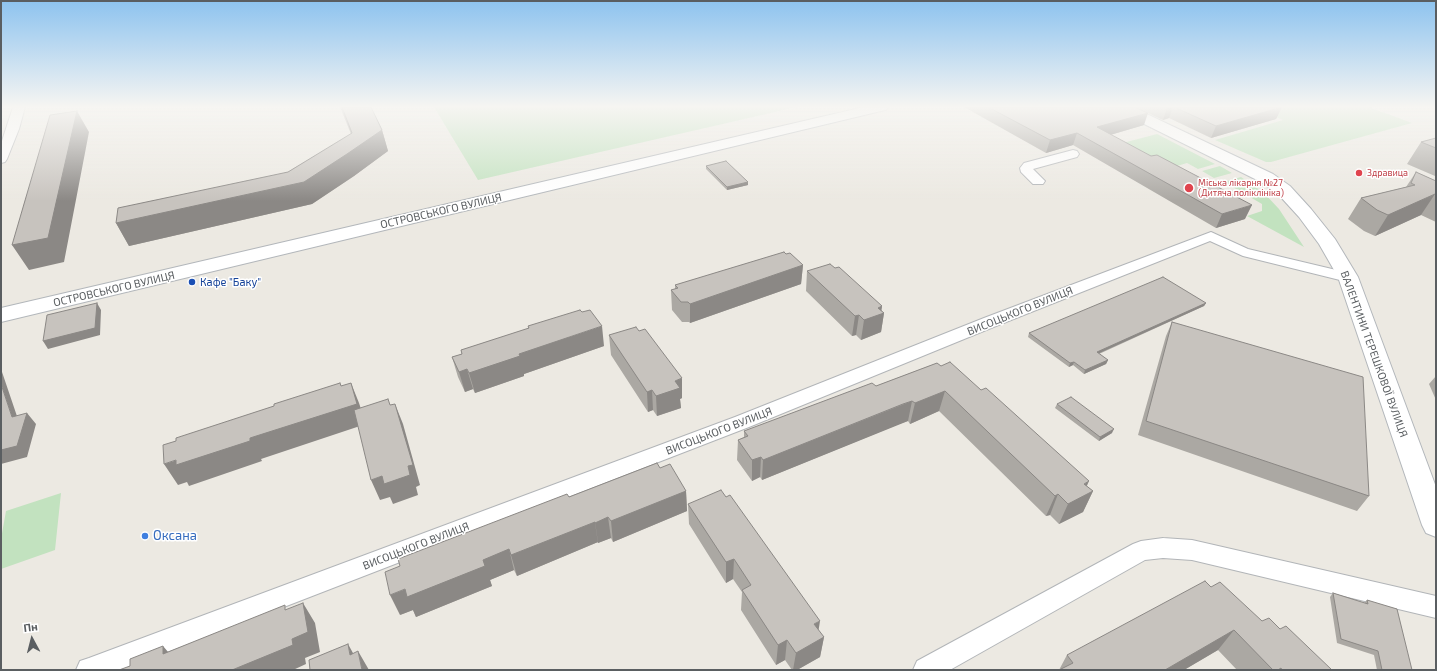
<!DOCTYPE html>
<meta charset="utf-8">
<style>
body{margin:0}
#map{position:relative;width:1437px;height:671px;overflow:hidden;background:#ece9e2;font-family:"Exo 2",sans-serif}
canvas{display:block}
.frame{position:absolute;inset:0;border:2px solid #5a5e61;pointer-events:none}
.north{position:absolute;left:12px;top:619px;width:40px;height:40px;-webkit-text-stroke:3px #fff;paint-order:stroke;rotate:353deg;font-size:11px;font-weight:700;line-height:16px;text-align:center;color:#5a5e61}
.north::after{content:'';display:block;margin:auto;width:14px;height:18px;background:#5a5e61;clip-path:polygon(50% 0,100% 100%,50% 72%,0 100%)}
</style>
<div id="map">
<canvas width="1437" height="671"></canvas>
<div class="frame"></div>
<div class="north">Пн</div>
</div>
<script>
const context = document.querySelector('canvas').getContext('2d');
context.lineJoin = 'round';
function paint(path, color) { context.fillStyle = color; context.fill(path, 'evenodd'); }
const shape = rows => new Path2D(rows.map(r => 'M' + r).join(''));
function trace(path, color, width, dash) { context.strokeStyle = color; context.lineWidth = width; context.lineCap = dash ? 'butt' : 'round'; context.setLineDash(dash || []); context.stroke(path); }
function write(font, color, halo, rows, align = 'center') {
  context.font = font + ' "Exo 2",sans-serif'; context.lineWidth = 3; context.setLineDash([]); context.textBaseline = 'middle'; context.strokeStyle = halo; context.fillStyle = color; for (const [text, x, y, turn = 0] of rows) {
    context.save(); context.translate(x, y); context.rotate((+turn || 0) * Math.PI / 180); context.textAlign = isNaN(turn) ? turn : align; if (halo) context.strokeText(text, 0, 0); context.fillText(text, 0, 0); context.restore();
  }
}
paint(shape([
 [434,107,797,107,478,180],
 [1252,107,1369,107,1412,123,1271,162,1266,162,1215,140,1283,120],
 [1157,134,1215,164,1198,169,1187,163,1177,166,1115,145],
 [1220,166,1232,173,1214,178,1202,171],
 [1241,177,1264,193,1279,209,1304,247,1247,216,1262,211,1262,204,1224,182],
 [61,493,55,550,1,569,1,539,6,511]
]), '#c2e2bf');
const street = shape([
 [13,107,25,107,19,129,7,159,5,162,1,163,1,144,13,107],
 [1073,150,1077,151,1079,154,1077,157,1033,169,1045,181,1043,184,1033,184,1021,172,1020,168,1024,163,1073,150],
 [1211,232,1248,249,1353,274,1356,277,1353,280,1348,282,1243,256,1210,241,996,326,749,427,121,670,76,670,80,661,89,658,735,417,984,318,1211,232],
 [1163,538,1192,540,1436,596,1436,618,1192,560,1163,558,1145,560,950,670,913,670,917,661,1133,544,1141,541,1163,538]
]);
const secondary = shape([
 [864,107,888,107,886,110,881,111,1,322,1,308,864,107],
 [1114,107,1132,107,1273,174,1290,186,1311,209,1335,239,1358,277,1436,487,1436,537,1426,533,1422,525,1338,277,1319,244,1299,217,1278,194,1261,182,1116,110,1114,107]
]);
trace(street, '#b2b5b8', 2);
trace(secondary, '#b3b7bb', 2);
paint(street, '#fff');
paint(secondary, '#fff');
paint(shape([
 [340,107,371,107,382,130,388,151,354,176,312,204,129,246,116,223,288,172,351,134],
 [964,107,1134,107,1144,125,1110,135,1245,219,1216,228,1073,145,1046,153],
 [1135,107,1282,107,1276,119,1211,138,1169,118,1163,120],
 [1436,138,1436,176,1435,176,1407,164,1421,142],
 [706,166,748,182,748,185,727,190,706,169],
 [1416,172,1436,181,1436,222,1421,215,1375,236,1364,231,1348,219,1361,198,1406,187],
 [786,254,803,265,801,284,690,323,689,322,682,322,672,310,671,290,675,289,675,285],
 [807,271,882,306,881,310,884,313,881,332,861,340,856,335,852,336,806,291],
 [1206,303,1204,306,1099,354,1108,360,1106,364,1084,374,1073,365,1069,367,1028,337,1029,333],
 [1172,322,1369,496,1357,511,1138,435,1166,336],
 [528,326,604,346,524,374,524,376,475,393,473,389,465,392,458,377,452,357,462,354,461,350,528,329],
 [639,331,682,398,680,399,681,408,657,416,653,410,648,412,611,355,609,335],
 [937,363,1093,491,1083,512,1059,524,1050,515,1046,516,939,411,910,424,908,421,899,424,762,480,760,477,752,481,737,460,738,440,744,437,744,431,876,386],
 [1436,376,1436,400,1429,384],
 [1057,404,1112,433,1099,441,1055,408],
 [660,468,686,491,687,511,613,542,611,538,598,543,598,542,517,576,514,570,490,580,492,586,416,617,413,610,400,615,569,497],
 [688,504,818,630,824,637,820,657,797,670,792,670,785,660,776,665,741,610,742,592,733,579,726,583,689,524],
 [1211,587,1262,621,1280,629,1332,670,1237,670,1218,650,1184,670,1059,670,1067,655],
 [1333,593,1364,603,1367,600,1412,670,1377,670,1374,655,1337,643,1330,597]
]), '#aba8a3');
paint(shape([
 [1173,107,1169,118,1163,120,1167,108],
 [1282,107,1276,119,1211,138,1216,126],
 [77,111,89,132,64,262,29,270,12,245],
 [1148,113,1144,125,1093,140,1097,127],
 [382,130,388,151,354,176,312,204,129,246,116,223,304,182],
 [1077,133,1073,145,1046,153,1050,140],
 [748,182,748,185,727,190,727,187],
 [1435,194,1421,215,1375,236,1388,215],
 [1252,205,1245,219,1216,228,1222,214],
 [803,265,801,284,690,323,690,304],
 [97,303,101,310,100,335,48,349,43,341],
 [1206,303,1204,306,1095,355,1097,352],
 [882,306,881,314,884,313,881,332,861,340,864,320,878,308],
 [859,315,856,335,852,336,855,316],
 [602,326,604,346,524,374,524,376,475,393,469,373,519,354],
 [1108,360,1106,364,1084,374,1085,370],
 [1074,362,1073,365,1069,367,1070,363],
 [1,369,21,428,12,417,1,384],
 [467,369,473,389,465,392,459,372],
 [682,378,682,398,680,399,681,408,657,416,656,396,675,381],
 [351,383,359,403,366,424,261,459,262,461,189,486,187,482,178,485,164,464,250,438],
 [652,390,653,410,648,412,647,392],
 [945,391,939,411,910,424,915,403],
 [912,401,908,421,762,480,763,460],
 [395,404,403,424,420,485,416,487,418,495,393,504,390,497,380,500,371,480,408,466],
 [27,413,36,424,27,457,1,464,1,450],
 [1114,429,1112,433,1099,441,1100,437],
 [761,457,760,477,752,481,752,460],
 [1089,481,1082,497,1093,491,1083,512,1059,524,1068,504,1084,484],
 [686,491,687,511,613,542,611,521],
 [1058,494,1050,515,1046,516,1055,496],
 [608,517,611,538,598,543,595,523],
 [595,522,598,542,517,576,511,555],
 [509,549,514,570,490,580,492,586,416,617,413,610,400,615,390,595],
 [734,559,733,579,726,583,726,562],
 [303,603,315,623,320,652,305,658,306,664,293,670,232,670,292,639],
 [820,621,817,640,814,624],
 [1234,630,1218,650,1184,670,1165,670],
 [824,637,820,657,797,670,793,670,796,653],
 [787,640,785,660,776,665,778,645],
 [348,644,359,664,350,655],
 [163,646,180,666,163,654],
 [358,651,369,670,362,670]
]), '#8b8885');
const building = shape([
 [342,107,371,107,382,130,347,154,304,182,116,223,118,208,288,172,352,133,342,107],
 [988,107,1134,107,1148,113,1097,127,1151,156,1157,155,1252,205,1222,214,1077,133,1050,140,988,107],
 [1164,107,1172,107,1167,108,1164,107],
 [1174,107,1282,107,1216,126,1174,107],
 [77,111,48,238,12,245,50,115,77,111],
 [1436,138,1436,148,1421,142,1436,138],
 [726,161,748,182,727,187,706,166,726,161],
 [1416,172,1436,181,1436,195,1435,194,1388,215,1377,210,1361,198,1415,185,1411,183,1416,172],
 [784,252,786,254,790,253,803,265,690,304,688,302,681,302,671,290,678,288,675,285,784,252],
 [830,264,835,268,839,267,882,306,878,308,884,313,864,320,859,315,855,316,807,271,830,264],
 [1163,277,1206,303,1097,352,1108,360,1085,370,1074,362,1070,363,1029,333,1163,277],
 [97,303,95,328,43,341,47,315,97,303],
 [580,310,582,312,590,310,602,326,519,354,520,356,469,373,467,369,459,372,452,357,462,354,461,350,529,328,528,326,580,310],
 [1172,322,1363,377,1369,496,1146,421,1172,322],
 [636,327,639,331,645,329,682,378,675,381,680,388,656,396,652,390,647,392,609,335,636,327],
 [950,362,981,390,986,388,1089,481,1084,484,1093,491,1068,504,1058,494,1055,496,945,391,915,403,912,401,903,404,763,460,761,457,752,460,738,440,748,436,744,431,872,383,876,386,937,363,941,366,950,362],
 [340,383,341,386,351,383,357,404,250,438,250,441,176,465,176,460,164,464,163,445,176,441,176,438,274,406,274,404,340,383],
 [1,384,12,417,27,413,17,446,1,450,1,384],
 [1071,397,1114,429,1100,437,1057,404,1071,397],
 [388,399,390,405,395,404,413,465,408,466,410,475,384,484,382,476,371,480,354,410,388,399],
 [657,463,660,468,670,464,686,491,611,521,608,517,595,523,595,522,511,555,509,549,483,560,485,566,407,597,405,589,390,595,385,572,400,566,398,559,567,494,569,497,657,463],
 [721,490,726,497,730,495,820,621,814,624,824,637,796,653,787,640,778,645,742,590,751,585,734,559,726,562,688,504,721,490],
 [1205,581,1211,587,1220,582,1262,621,1269,618,1280,629,1286,626,1332,670,1282,670,1281,668,1278,670,1273,670,1234,630,1165,670,1062,670,1061,669,1073,663,1067,655,1205,581],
 [1333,593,1368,604,1367,600,1397,609,1412,670,1382,670,1378,651,1341,639,1333,593],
 [303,603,308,632,292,639,293,645,232,670,119,670,130,666,130,659,163,646,163,654,285,605,285,610,303,603],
 [348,644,350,655,358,651,362,670,310,670,309,660,348,644]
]);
paint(building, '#c7c3be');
trace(building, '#8b8885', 1);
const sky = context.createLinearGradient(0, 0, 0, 201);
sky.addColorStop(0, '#8dc3ef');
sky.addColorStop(0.53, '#f6f5f2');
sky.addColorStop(1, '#f6f5f200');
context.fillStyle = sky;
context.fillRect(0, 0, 1437, 201);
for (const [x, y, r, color] of [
 [1359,173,4,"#e0444e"],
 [1189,188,5,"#e0444e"],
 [192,282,4,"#1a4fb4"],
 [145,536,4,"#3f7fe0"]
]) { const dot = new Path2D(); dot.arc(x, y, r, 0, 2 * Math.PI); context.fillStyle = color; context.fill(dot); trace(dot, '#fff', 1.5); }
write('9px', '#be3a42', '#fff', [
 ["Здравица",1367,173],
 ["Міська лікарня №27",1198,183],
 ["(Дитяча поліклініка)",1198,193]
], 'left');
write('11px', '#5a5e61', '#fff', [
 ["ОСТРОВСЬКОГО ВУЛИЦЯ",441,211,-13],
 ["ОСТРОВСЬКОГО ВУЛИЦЯ",114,289,-13],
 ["ВИСОЦЬКОГО ВУЛИЦЯ",1020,311,-22],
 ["ВАЛЕНТИНИ ТЕРЕШКОВОЇ ВУЛИЦЯ",1374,354,70],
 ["ВИСОЦЬКОГО ВУЛИЦЯ",719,431,-21],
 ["ВИСОЦЬКОГО ВУЛИЦЯ",416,546,-21]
]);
write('11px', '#164399', '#fff', [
 ["Кафе \"Баку\"",200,282]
], 'left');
write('13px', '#366cbe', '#fff', [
 ["Оксана",153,536]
], 'left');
</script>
